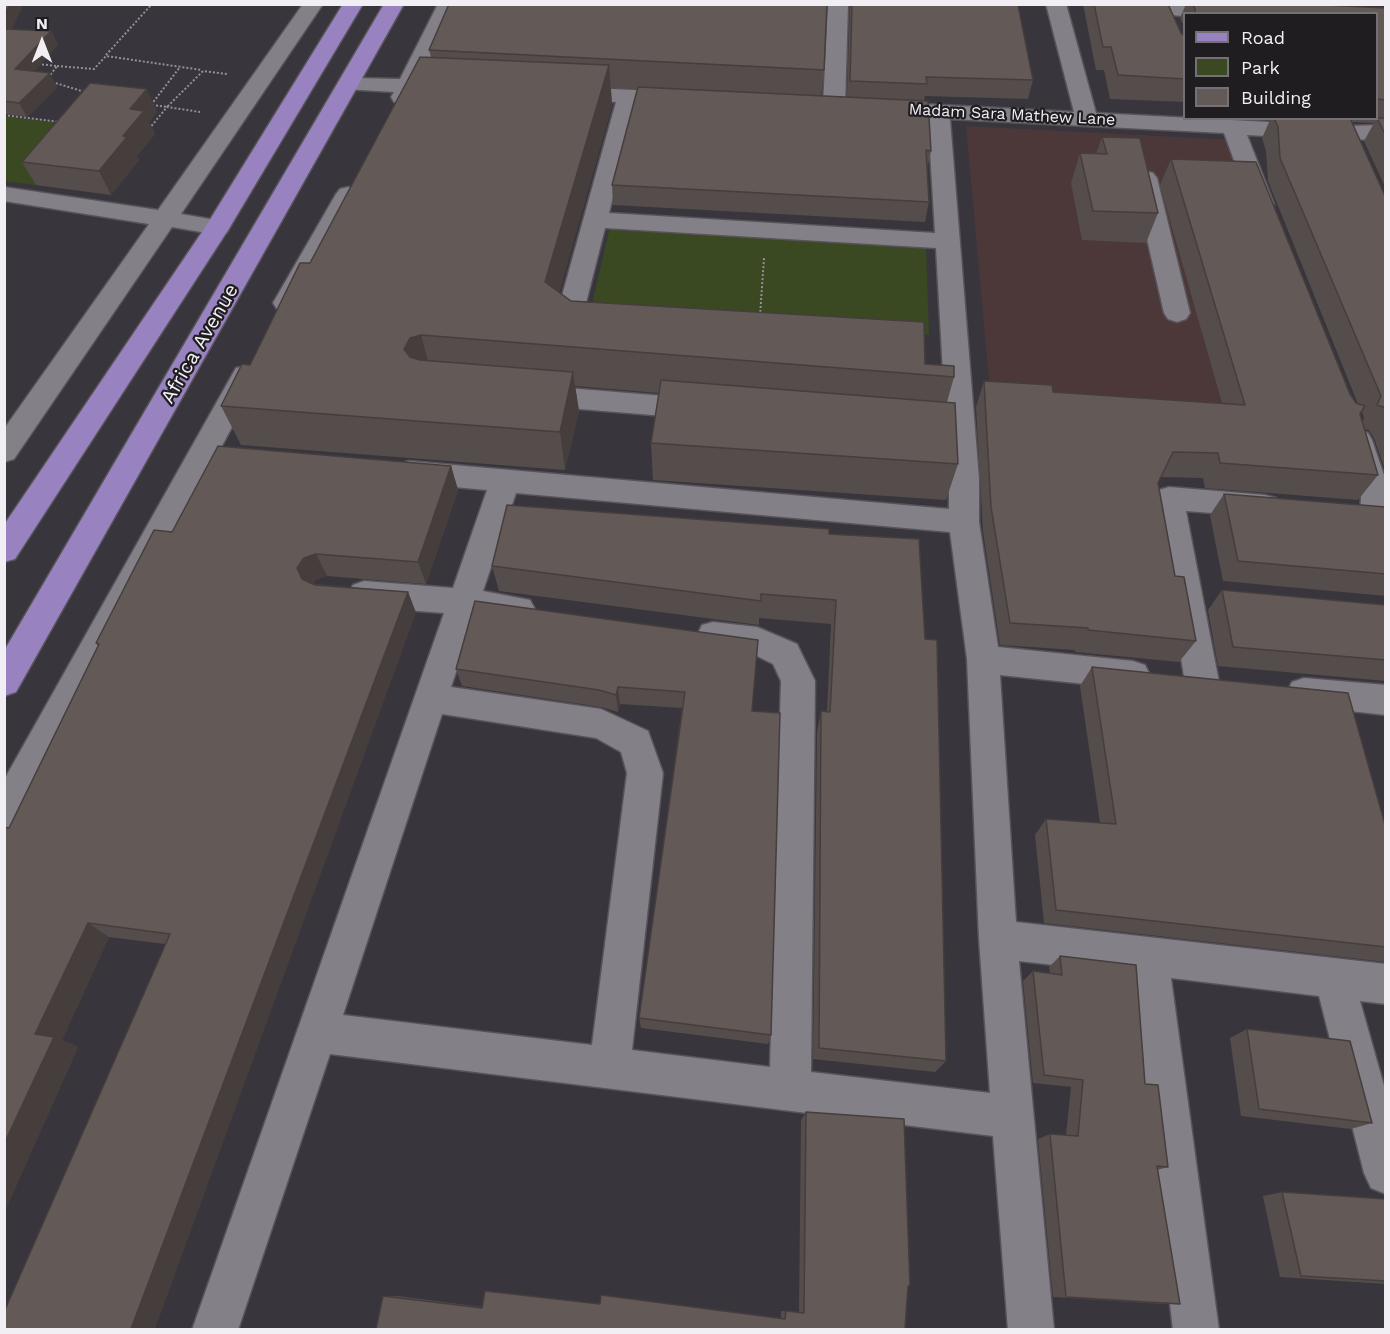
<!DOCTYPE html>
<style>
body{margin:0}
#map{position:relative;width:1390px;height:1334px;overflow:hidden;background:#38353c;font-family:"Work Sans",sans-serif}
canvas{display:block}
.frame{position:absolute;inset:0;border:6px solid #f2eff4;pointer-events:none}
.legend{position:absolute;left:1183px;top:12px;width:195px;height:108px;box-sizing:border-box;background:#1f1d20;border:2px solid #737175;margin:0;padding:8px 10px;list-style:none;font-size:18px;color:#f2eff4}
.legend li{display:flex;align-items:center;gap:12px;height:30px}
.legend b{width:30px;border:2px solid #737175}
.north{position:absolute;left:12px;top:12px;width:60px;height:60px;-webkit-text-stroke:4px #1f1d20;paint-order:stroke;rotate:0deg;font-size:16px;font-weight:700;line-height:24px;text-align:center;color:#f2eff4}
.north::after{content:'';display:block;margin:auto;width:21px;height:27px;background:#f2eff4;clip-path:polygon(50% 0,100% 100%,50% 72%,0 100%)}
</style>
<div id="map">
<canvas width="1390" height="1334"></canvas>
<div class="frame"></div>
<ul class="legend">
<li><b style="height:8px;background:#9882c0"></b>Road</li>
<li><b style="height:16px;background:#3a4922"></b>Park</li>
<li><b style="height:16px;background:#635957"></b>Building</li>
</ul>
<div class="north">N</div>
</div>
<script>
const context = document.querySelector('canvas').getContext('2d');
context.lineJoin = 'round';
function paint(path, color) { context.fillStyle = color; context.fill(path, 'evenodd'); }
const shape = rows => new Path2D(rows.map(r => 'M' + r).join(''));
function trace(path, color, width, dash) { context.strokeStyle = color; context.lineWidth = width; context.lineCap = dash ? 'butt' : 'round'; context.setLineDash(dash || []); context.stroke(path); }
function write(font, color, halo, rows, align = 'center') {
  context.font = font + ' "Work Sans",sans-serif'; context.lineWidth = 4.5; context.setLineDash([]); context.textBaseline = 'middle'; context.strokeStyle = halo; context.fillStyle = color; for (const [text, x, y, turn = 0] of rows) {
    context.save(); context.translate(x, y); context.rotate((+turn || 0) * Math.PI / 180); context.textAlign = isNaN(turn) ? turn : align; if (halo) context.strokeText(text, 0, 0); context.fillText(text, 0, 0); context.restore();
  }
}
paint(shape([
 [966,126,1235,140,1324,412,990,391]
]), '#4d3839');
paint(shape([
 [5,116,78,126,97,152,65,189,5,181],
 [610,227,926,247,929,335,590,312]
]), '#3a4922');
const minor = shape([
 [303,4,323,4,181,214,227,222,230,227,227,232,218,235,172,227,14,459,4,462,4,429,149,224,4,201,4,187,158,210,303,4],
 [438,4,458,4,421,80,457,82,460,87,457,92,415,92,410,102,402,103,394,102,391,97,394,92,343,89,340,84,343,79,351,78,400,79,438,4],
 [828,4,848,4,845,106,842,111,834,113,826,111,823,106,828,4],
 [1046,4,1066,4,1096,113,1346,126,1386,125,1386,139,1346,140,1247,135,1274,204,1270,209,1262,211,1254,209,1250,204,1224,133,950,119,979,479,979,522,998,647,1133,661,1145,665,1150,675,1145,685,1133,689,1000,675,1016,922,1386,964,1386,1004,1360,1001,1386,1093,1386,1194,1371,1188,1364,1173,1319,996,1171,978,1219,1330,1173,1330,1132,974,1019,961,1054,1330,1008,1330,993,1136,330,1054,238,1330,192,1330,444,613,364,607,353,603,348,594,353,585,364,581,453,588,487,490,409,483,399,480,394,472,399,464,409,461,949,509,949,479,936,248,605,228,586,303,594,312,616,317,620,323,616,329,607,332,577,325,560,303,616,102,566,99,558,98,555,93,558,88,566,87,680,92,688,93,691,98,688,103,680,104,637,103,609,213,935,233,928,118,884,116,876,114,873,109,876,104,884,102,1074,112,1046,4],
 [516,493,950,532,967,659,979,939,990,1093,811,1072,815,681,797,644,757,627,713,622,702,625,697,635,702,645,753,654,773,664,781,681,770,1067,632,1050,663,773,648,731,601,709,451,687,475,616,519,622,530,618,535,609,530,600,483,591,516,493],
 [442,714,596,738,621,752,627,773,592,1045,343,1015,442,714],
 [1090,4,1190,4,1239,8,1246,10,1249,14,1184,14,1184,16,1100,10,1093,8,1090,4],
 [1145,171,1153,173,1157,178,1190,313,1186,319,1177,322,1168,319,1164,313,1133,178,1137,173,1145,171],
 [348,187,356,189,360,194,299,303,295,309,286,311,277,309,273,303,336,194,340,189,348,187],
 [246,366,256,368,260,375,17,827,4,831,4,780,232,375,236,368,246,366],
 [531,385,701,399,711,402,715,409,711,416,701,419,531,405,521,402,517,395,521,388,531,385],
 [1358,430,1368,433,1372,440,1386,481,1386,523,1375,527,1364,523,1360,515,1361,497,1344,440,1348,433,1358,430],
 [1169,487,1265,495,1276,498,1280,506,1276,514,1265,517,1186,511,1219,682,1214,692,1202,696,1190,692,1185,682,1154,498,1159,490,1169,487],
 [1304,678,1386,685,1386,715,1304,706,1292,702,1287,692,1292,682,1304,678]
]);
const major = shape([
 [343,4,363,4,230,227,15,559,4,562,4,525,206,226,343,4],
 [384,4,404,4,16,692,4,696,4,651,384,4]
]);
trace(minor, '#575359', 3);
trace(major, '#575359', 3);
trace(shape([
 [106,55,152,4],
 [38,64,57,66,48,78],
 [57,66,94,69,106,56,202,70],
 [52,82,85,92],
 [151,105,180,67],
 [152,105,167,107,203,71,227,74],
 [4,115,60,122],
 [149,129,167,107,200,112],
 [760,316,764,258]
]), '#939096', 2, [2, 2]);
paint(minor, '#848088');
paint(major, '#9882c0');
paint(shape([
 [4,4,12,29,51,31,58,45,34,71,57,87,27,117,4,114],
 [850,4,1015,4,1033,80,1028,99,925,96,924,101,931,151,927,169,929,202,925,222,613,205,612,185,637,89,611,88,612,105,559,292,571,301,925,364,954,377,947,402,958,464,946,500,653,480,651,443,659,393,575,386,579,411,565,470,241,445,221,406,250,365,431,57,429,50,824,70,821,96,847,97],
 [1083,4,1168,4,1181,33,1185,37,1185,102,1110,99,1104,70,1096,70],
 [1186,4,1305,4,1386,8,1386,189,1364,141,1374,123,1351,122,1386,198,1386,472,1374,438,1369,430,1365,429,1378,475,1358,500,1205,488,1203,478,1161,477,1158,483,1175,576,1196,641,1179,662,1075,652,1075,650,1000,645,983,531,976,407,984,381,1053,392,1222,403,1160,185,1171,159,1356,403,1358,404,1268,181,1266,151,1262,138,1270,120,1255,119,1255,118,1377,118,1377,14,1185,14,1185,28,1180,18],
 [1362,412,1364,418,1363,421,1360,414],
 [157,112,149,122,155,134,137,156,139,160,111,195,36,185,22,162],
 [1102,137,1158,213,1146,243,1082,240,1071,183,1080,153,1096,154],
 [451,466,458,490,426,584,327,576,315,580,313,584,408,592,416,613,165,944,109,937,62,1040,78,1047,4,1213,4,827,9,828,98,646,96,643],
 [1224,494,1386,507,1386,596,1223,581,1210,515],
 [829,534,946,1061,935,1072,813,1059,817,733,821,711,827,712,831,624,759,618,759,625,499,591,492,566],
 [1222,590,1386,605,1386,681,1218,666,1208,610],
 [475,601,752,711,771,1035,768,1044,641,1028,639,1018,682,708,620,704,618,712,601,707,462,686,456,669],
 [1092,667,1386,828,1386,962,1044,923,1035,835,1046,819,1100,823,1080,686],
 [1060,956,1145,1084,1168,1167,1157,1170,1180,1304,1163,1304,1053,1297,1038,1139,1050,1134,1066,1135,1071,1087,1033,1083,1023,981,1033,971,1050,973,1049,967],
 [1247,1029,1372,1123,1351,1129,1241,1116,1230,1038],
 [806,1112,908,1286,905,1329,376,1329,383,1296,398,1296,482,1307,600,1304,781,1318,781,1311,799,1312,801,1120],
 [1282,1192,1386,1199,1386,1284,1280,1277,1263,1196]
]), '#554d4b');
paint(shape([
 [10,4,24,4,6,42,4,40,4,15],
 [51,31,58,45,23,83,15,69],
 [609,65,612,105,551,322,545,282],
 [50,73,57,87,27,117,19,103],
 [147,89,157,112,149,122,155,134,137,156,139,160,111,195,99,171,123,136,130,109],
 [421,335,432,375,421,378,404,349,410,338],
 [573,372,579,411,565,470,560,432],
 [451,466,458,490,426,584,418,562],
 [316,554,327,576,315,580,309,590,302,579,297,568,304,558],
 [408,592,416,613,155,1329,131,1329],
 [618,687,620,704,618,712,616,695],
 [88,923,109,937,62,1040,78,1047,4,1213,4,1144,35,1034]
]), '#453e3d');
const building = shape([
 [4,4,10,4,4,15,4,4],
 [449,4,827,4,824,70,429,50,449,4],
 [852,4,1018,5,1033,80,926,77,927,84,850,81,852,4],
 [1094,4,1168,4,1181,33,1185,37,1185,79,1118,75,1111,47,1103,47,1094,4],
 [1193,4,1305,4,1386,8,1386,100,1377,99,1377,14,1195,14,1195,9,1193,4],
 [4,29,51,31,15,69,50,73,19,103,4,101,4,29],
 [420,57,609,65,545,282,571,301,924,322,925,364,954,366,954,377,421,335,410,338,404,349,410,357,420,360,573,372,560,432,221,406,242,364,250,365,300,263,310,263,420,57],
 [90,83,147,89,130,109,144,111,123,136,127,137,99,171,22,162,90,83],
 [638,87,928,101,931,151,926,150,929,202,612,185,638,87],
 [1274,118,1350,118,1386,198,1386,408,1377,405,1381,396,1280,158,1278,127,1274,118],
 [1377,118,1386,118,1386,136,1377,118],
 [1102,137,1140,138,1158,213,1093,211,1080,153,1107,154,1102,137],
 [1171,159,1256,162,1350,394,1356,403,1365,406,1360,414,1378,475,1220,463,1218,453,1173,452,1158,483,1175,576,1184,577,1196,641,1088,630,1088,628,1010,623,991,507,984,381,1052,385,1053,392,1245,405,1171,159],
 [661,380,955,403,958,464,651,443,661,380],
 [218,446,451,466,418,562,316,554,304,558,297,568,302,579,315,585,408,592,131,1329,4,1329,4,1312,170,934,88,923,35,1034,54,1037,4,1144,4,827,9,828,99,644,96,643,154,530,172,532,218,446],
 [1224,494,1386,507,1386,574,1238,561,1224,494],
 [507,505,829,529,829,534,919,539,925,639,937,640,946,1061,819,1048,821,711,830,712,836,600,761,594,761,601,492,566,507,505],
 [1222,590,1386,605,1386,660,1233,647,1222,590],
 [475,601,758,640,752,711,780,713,771,1035,639,1018,685,692,618,687,616,695,599,690,456,669,475,601],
 [1092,667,1348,693,1386,828,1386,947,1056,910,1046,819,1116,824,1092,667],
 [1060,956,1136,965,1145,1084,1158,1085,1168,1167,1157,1166,1180,1304,1066,1297,1050,1134,1078,1136,1083,1080,1044,1075,1033,971,1062,975,1060,956],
 [1247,1029,1350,1041,1372,1123,1259,1109,1247,1029],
 [806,1112,904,1119,910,1286,908,1286,905,1329,376,1329,383,1296,482,1308,485,1291,600,1304,601,1295,785,1319,786,1311,804,1313,806,1112],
 [1282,1192,1386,1199,1386,1281,1301,1276,1282,1192]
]);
paint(building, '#635957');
trace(building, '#453e3d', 1.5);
write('16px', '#f2eff4', '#1f1d20', [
 ["Madam Sara Mathew Lane",1012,115,3]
]);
write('20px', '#f2eff4', '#1f1d20', [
 ["Africa Avenue",200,344,-60]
]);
</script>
